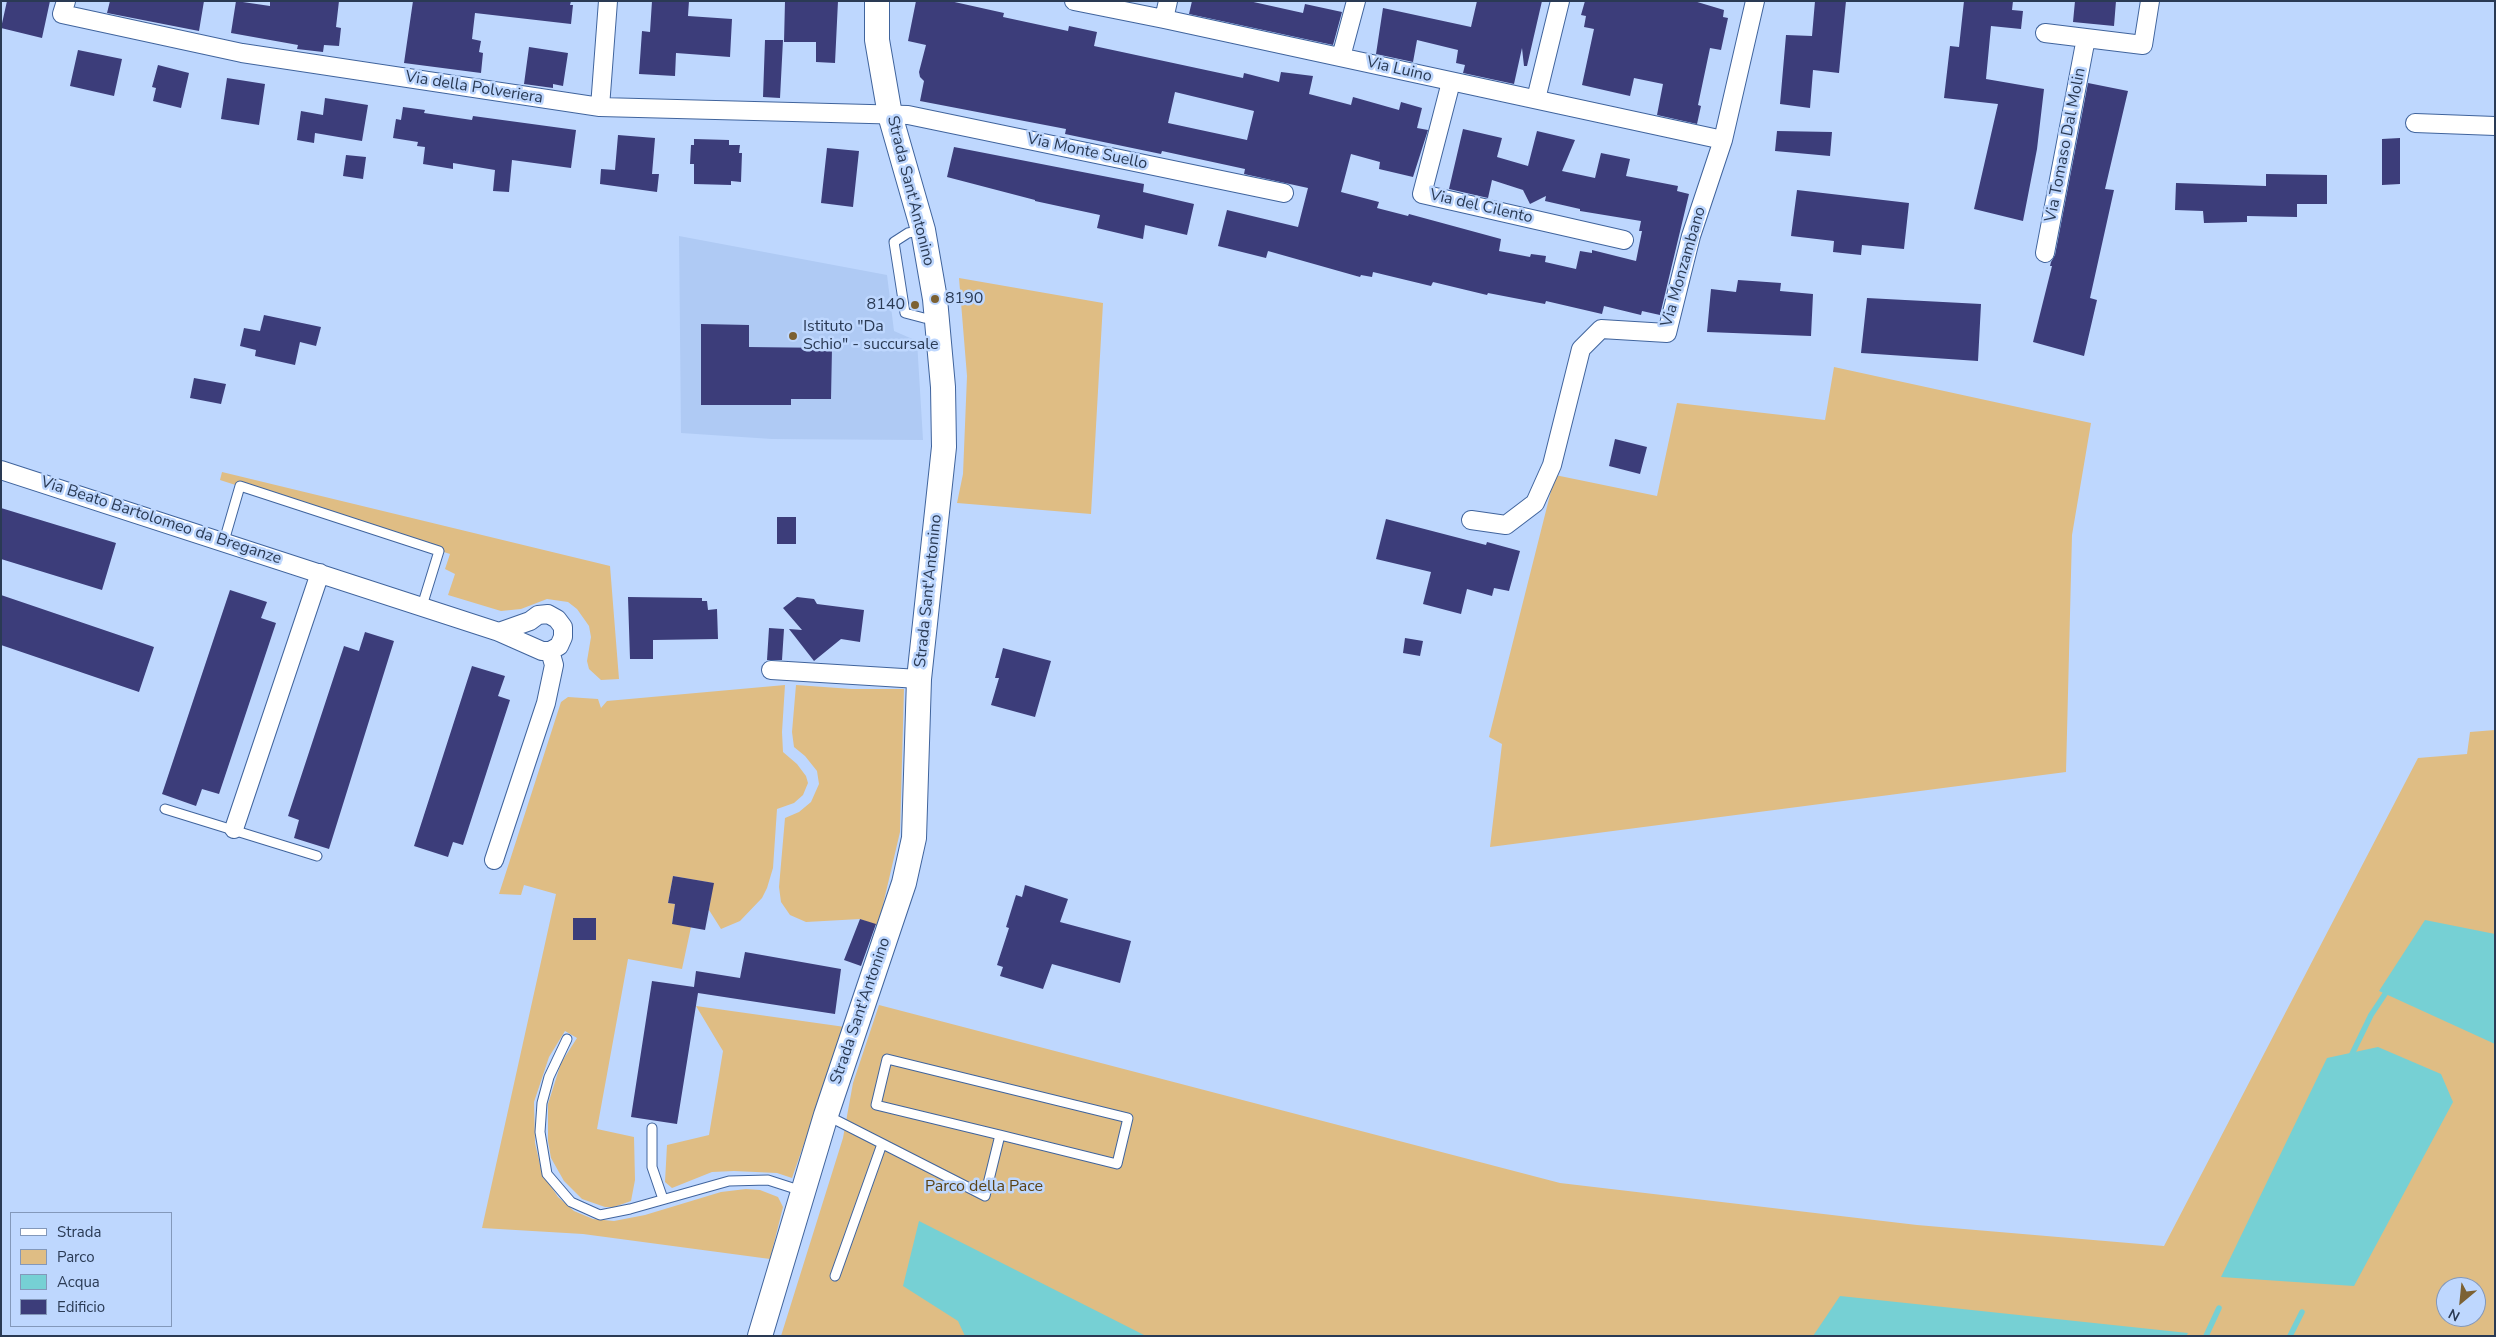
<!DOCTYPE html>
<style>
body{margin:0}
#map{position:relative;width:2496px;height:1337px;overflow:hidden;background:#bed7fe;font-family:"Nunito Sans",sans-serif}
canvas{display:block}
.frame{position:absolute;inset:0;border:2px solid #2a3a54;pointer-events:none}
.legend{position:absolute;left:10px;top:1212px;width:162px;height:115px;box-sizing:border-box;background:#bed7fe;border:1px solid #8398ba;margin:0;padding:6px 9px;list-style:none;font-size:15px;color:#2a3a54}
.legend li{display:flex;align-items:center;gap:10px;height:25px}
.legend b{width:25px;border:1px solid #8398ba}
.north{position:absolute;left:2436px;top:1277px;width:50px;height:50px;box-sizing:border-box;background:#bed7fe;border:1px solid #8398ba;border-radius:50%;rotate:208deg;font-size:14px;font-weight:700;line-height:20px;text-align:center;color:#2a3a54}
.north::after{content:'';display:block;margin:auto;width:18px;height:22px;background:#7c6133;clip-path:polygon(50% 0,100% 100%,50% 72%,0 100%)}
</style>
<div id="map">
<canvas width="2496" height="1337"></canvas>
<div class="frame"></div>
<ul class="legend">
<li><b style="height:6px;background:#fff"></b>Strada</li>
<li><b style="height:14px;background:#dfbd84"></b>Parco</li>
<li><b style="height:14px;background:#76d0d4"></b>Acqua</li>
<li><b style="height:14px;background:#3c3d7a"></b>Edificio</li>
</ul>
<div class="north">N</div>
</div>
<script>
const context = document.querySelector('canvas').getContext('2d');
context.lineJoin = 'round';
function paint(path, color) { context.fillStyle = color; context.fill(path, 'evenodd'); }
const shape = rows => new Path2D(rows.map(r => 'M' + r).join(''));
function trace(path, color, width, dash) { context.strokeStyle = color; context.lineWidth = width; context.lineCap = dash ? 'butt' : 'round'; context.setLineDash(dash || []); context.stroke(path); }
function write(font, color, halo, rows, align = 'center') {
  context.font = font + ' "Nunito Sans",sans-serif'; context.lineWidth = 5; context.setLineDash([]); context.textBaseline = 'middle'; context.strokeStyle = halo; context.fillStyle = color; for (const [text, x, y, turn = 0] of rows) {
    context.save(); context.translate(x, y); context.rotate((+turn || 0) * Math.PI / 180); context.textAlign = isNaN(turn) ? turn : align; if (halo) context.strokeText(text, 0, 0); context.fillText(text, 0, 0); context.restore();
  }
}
paint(shape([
 [679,236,887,275,894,331,917,341,923,440,772,439,681,433]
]), '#afcaf4');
paint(shape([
 [959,278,1103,303,1091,514,957,503,963,474,967,376],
 [1834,367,2091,423,2072,535,2066,772,1490,847,1502,744,1489,737,1555,475,1657,496,1677,403,1825,420],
 [222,472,610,566,619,679,601,680,589,669,587,661,591,637,589,626,577,609,568,602,547,599,521,609,501,611,448,595,455,574,445,569,450,554,220,480],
 [785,685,782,732,783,752,797,764,806,776,808,783,803,795,794,803,777,809,773,868,767,888,762,898,740,921,721,929,709,910,713,883,673,876,668,903,675,904,672,923,691,927,682,969,628,959,597,1129,634,1137,635,1180,631,1201,614,1207,605,1207,582,1199,564,1181,551,1158,548,1141,548,1104,561,1063,577,1038,565,1031,549,1057,534,1102,535,1143,542,1173,558,1197,574,1211,593,1219,614,1221,645,1215,721,1192,746,1189,760,1190,778,1197,783,1207,770,1259,583,1234,482,1228,556,894,524,885,521,895,499,894,561,702,568,697,598,699,601,708,607,701],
 [573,918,596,919,595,940,573,940],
 [796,685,852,689,904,689,900,832,878,926,860,919,806,922,790,915,781,902,779,887,785,818,799,812,811,802,819,784,817,771,805,756,794,747,792,732],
 [2495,730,2495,1336,781,1336,843,1138,853,1083,879,1005,1560,1183,1917,1225,2164,1246,2418,758,2467,754,2470,732],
 [2446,1287,2476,1287,2476,1317,2446,1317],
 [696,1006,845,1027,792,1178,777,1173,734,1171,712,1172,672,1188,665,1182,667,1145,709,1135,723,1051]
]), '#dfbd84');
paint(shape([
 [2425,920,2495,934,2495,1044,2379,991],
 [2378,1047,2441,1074,2453,1102,2354,1286,2221,1277,2327,1058],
 [919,1221,1146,1336,965,1336,958,1321,903,1286],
 [1840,1296,2188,1333,2186,1336,1813,1336]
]), '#76d0d4');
trace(shape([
 [2352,1054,2371,1015,2385,994],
 [2206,1336,2219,1308],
 [2290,1336,2302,1312]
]), '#76d0d4', 5.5);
paint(shape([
 [7,1,50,1,42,38,1,28],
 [110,1,204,1,199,31,107,13],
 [236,1,270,6,270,1,339,1,336,27,341,28,339,46,324,45,323,52,297,49,298,45,231,33],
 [413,1,571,1,570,5,573,5,571,24,475,13,472,39,481,41,479,52,483,53,481,73,404,63],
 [652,1,689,1,688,16,732,19,730,57,676,53,675,76,639,74,642,31,650,32],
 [785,1,838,1,835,63,816,62,816,42,784,42],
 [916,1,950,1,1004,13,1003,17,1068,31,1069,26,1097,32,1094,46,1243,78,1244,73,1279,82,1281,72,1313,76,1309,94,1351,105,1353,97,1399,110,1401,102,1422,108,1417,128,1428,130,1413,177,1379,169,1380,162,1351,154,1341,192,1379,202,1377,208,1408,216,1409,214,1501,239,1499,251,1530,257,1531,254,1546,256,1545,262,1576,269,1580,251,1592,253,1592,250,1636,261,1642,231,1639,231,1641,221,1580,211,1580,209,1545,201,1546,196,1530,204,1523,190,1492,180,1488,198,1449,189,1463,129,1502,138,1497,157,1528,166,1537,131,1575,140,1562,171,1595,178,1601,153,1630,159,1626,176,1678,186,1677,191,1689,194,1660,315,1642,311,1641,315,1604,306,1602,314,1546,301,1545,304,1488,293,1487,295,1433,282,1431,286,1373,272,1372,277,1361,275,1360,277,1268,251,1266,258,1218,246,1227,210,1298,227,1308,188,1244,174,1245,169,1162,151,1161,154,1065,134,1066,129,920,101,924,81,920,77,919,72,926,45,908,41],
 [1175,92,1254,111,1247,140,1168,123],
 [1192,1,1249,1,1303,13,1305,4,1342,12,1333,45,1189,14],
 [1477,1,1542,1,1527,66,1524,66,1522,48,1514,84,1463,73,1465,65,1456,63,1458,50,1417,40,1413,62,1376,54,1383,8,1471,27],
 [1585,1,1694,1,1724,10,1723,17,1728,18,1721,50,1710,48,1698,105,1701,106,1697,124,1657,115,1663,84,1634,78,1630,96,1582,85,1594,29,1584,27,1586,16,1581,15],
 [1815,1,1846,1,1839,73,1813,70,1810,108,1780,104,1786,35,1812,36],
 [1964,1,2013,1,2012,10,2023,11,2021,29,1991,26,1986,79,2044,89,2037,149,2023,221,1974,209,1998,104,1944,98,1950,46,1959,47],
 [2075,1,2116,1,2114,26,2073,22],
 [765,40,783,40,780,98,763,97],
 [529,47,568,53,563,86,553,84,553,88,524,84],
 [78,50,122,59,114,96,70,86],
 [158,65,189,73,181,108,153,101,156,88,152,87],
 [227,78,265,84,259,125,221,119],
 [2088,83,2128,91,2105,189,2114,190,2090,298,2097,300,2084,356,2033,342,2052,266,2050,266,2051,262,2055,255],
 [325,98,368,105,362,141,315,133,314,143,297,140,301,111,323,115],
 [403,107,425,110,424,113,472,120,473,116,576,130,571,168,512,160,509,192,493,191,495,170,453,163,453,169,423,164,425,147,417,146,418,142,393,138,396,119,401,120],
 [1777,131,1832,132,1830,156,1775,151],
 [618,135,655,138,652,174,659,174,657,192,600,184,601,169,615,170],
 [2400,138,2400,184,2382,185,2382,139],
 [694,139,729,140,729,145,740,145,739,153,742,153,741,182,731,181,731,185,694,184,694,164,690,164,691,145,694,145],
 [954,147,1144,184,1143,192,1194,204,1187,235,1145,225,1143,239,1097,228,1100,215,1035,201,1035,200,947,177],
 [827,148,859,151,853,207,821,203],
 [346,155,366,157,363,179,343,176],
 [2266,174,2327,175,2327,204,2297,204,2297,217,2247,216,2247,222,2204,223,2203,211,2175,210,2176,183,2266,186],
 [1797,190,1909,203,1904,249,1862,245,1861,255,1833,252,1834,241,1791,236],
 [1738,280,1781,283,1780,291,1813,294,1811,336,1707,332,1711,289,1736,292],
 [1867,298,1981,304,1978,361,1861,353],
 [264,315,321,327,316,346,300,342,295,365,255,356,256,350,240,346,244,328,260,331],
 [701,324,749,325,749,347,832,348,831,399,791,399,791,405,701,405],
 [194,378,226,384,221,404,190,398],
 [1615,439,1647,447,1640,474,1609,466],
 [1,508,116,543,102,590,1,559],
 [777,517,796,517,796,544,777,544],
 [1386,519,1486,545,1487,542,1520,551,1509,591,1494,588,1492,596,1467,589,1461,614,1423,604,1431,572,1376,559],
 [230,590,267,602,261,618,276,623,219,794,202,789,196,806,162,794],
 [1,595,154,647,139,692,1,645],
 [628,597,702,598,702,601,707,601,708,610,717,609,718,639,653,640,653,659,630,659],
 [797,597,814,599,817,604,864,610,860,642,841,639,814,661,789,629,802,630,783,608],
 [769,628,784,629,782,660,767,660],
 [365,632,394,641,329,849,294,838,299,820,288,816,344,646,359,651],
 [1405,638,1423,641,1420,656,1403,653],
 [1003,648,1051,661,1035,717,991,705,999,678,995,678],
 [472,666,505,676,498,696,510,700,463,845,453,842,448,857,414,846],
 [673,876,714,883,705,930,672,924,675,904,668,903],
 [1025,885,1068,899,1060,922,1131,941,1120,983,1052,964,1043,989,1000,976,1003,967,997,965,1009,928,1006,927,1016,895,1022,897],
 [573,918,596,918,596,940,573,940],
 [860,919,876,924,861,966,844,960],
 [745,952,841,969,835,1014,698,993,677,1124,631,1117,652,981,694,987,696,971,740,978]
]), '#3c3d7a');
const lane = shape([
 [923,230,908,233,894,242,899,274,905,313,924,318,935,319],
 [224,541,240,486,439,551,422,606],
 [165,809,317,856],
 [567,1039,549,1077,542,1103,540,1132,547,1174,571,1202,600,1215,630,1209,729,1181,768,1180,802,1191],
 [826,1115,985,1196,1000,1135,1117,1164,1128,1118,887,1059,876,1105,1000,1135],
 [652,1128,652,1167,663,1199],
 [835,1276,882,1144]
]);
const street = shape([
 [66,1,62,14,242,53,600,107,908,115,1284,193],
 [1074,1,1164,19,1723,140],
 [1164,19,1168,1],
 [2045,33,2143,45,2150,1],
 [1341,57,1356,1],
 [1451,82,1422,194,1624,240],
 [1536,99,1560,1],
 [600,107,608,1],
 [2415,123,2495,126],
 [2045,253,2086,38],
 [1,470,499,632,542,651,550,651,559,646,563,637,563,627,557,619,548,614,538,615,530,621,499,632],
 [1471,520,1506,525,1535,503,1552,465,1581,349,1601,329,1667,333,1691,236,1723,140,1755,1],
 [771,670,919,679],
 [234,829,320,573],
 [494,860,546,703,554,665,550,651]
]);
const secondary = shape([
 [760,1336,826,1115,904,883,914,838,919,679,944,447,943,387,935,299,923,230,890,115,877,40,877,1]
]);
trace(lane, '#40649d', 11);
trace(street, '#40649d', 20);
trace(secondary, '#40649d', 26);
trace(lane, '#fff', 9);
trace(street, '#fff', 18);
trace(secondary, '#fff', 24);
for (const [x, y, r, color] of [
 [935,299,5,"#7c6133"],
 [915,305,5,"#7c6133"],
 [793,336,5,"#7c6133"]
]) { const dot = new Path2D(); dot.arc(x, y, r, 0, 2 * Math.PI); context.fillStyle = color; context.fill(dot); trace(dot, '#bed7fe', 2); }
write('16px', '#2a3a54', '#bed7fe', [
 ["Via Luino",1399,70,13],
 ["Via della Polveriera",474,88,9],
 ["Via Tomaso Dal Molin",2066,145,-79],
 ["Via Monte Suello",1087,152,12],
 ["Strada Sant'Antonino",910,191,76],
 ["Via del Cilento",1481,207,13],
 ["Via Monzambano",1684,267,-74],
 ["Via Beato Bartolomeo da Breganze",161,521,18],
 ["Strada Sant'Antonino",929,591,-84],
 ["Strada Sant'Antonino",861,1011,-71]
]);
write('16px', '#2a3a54', '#bed7fe', [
 ["8190",945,299],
 ["8140",905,305,"right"],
 ["Istituto \"Da",803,327],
 ["Schio\" - succursale",803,345]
], 'left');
write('16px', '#5a4214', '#bed7fe', [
 ["Parco della Pace",984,1187]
]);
</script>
